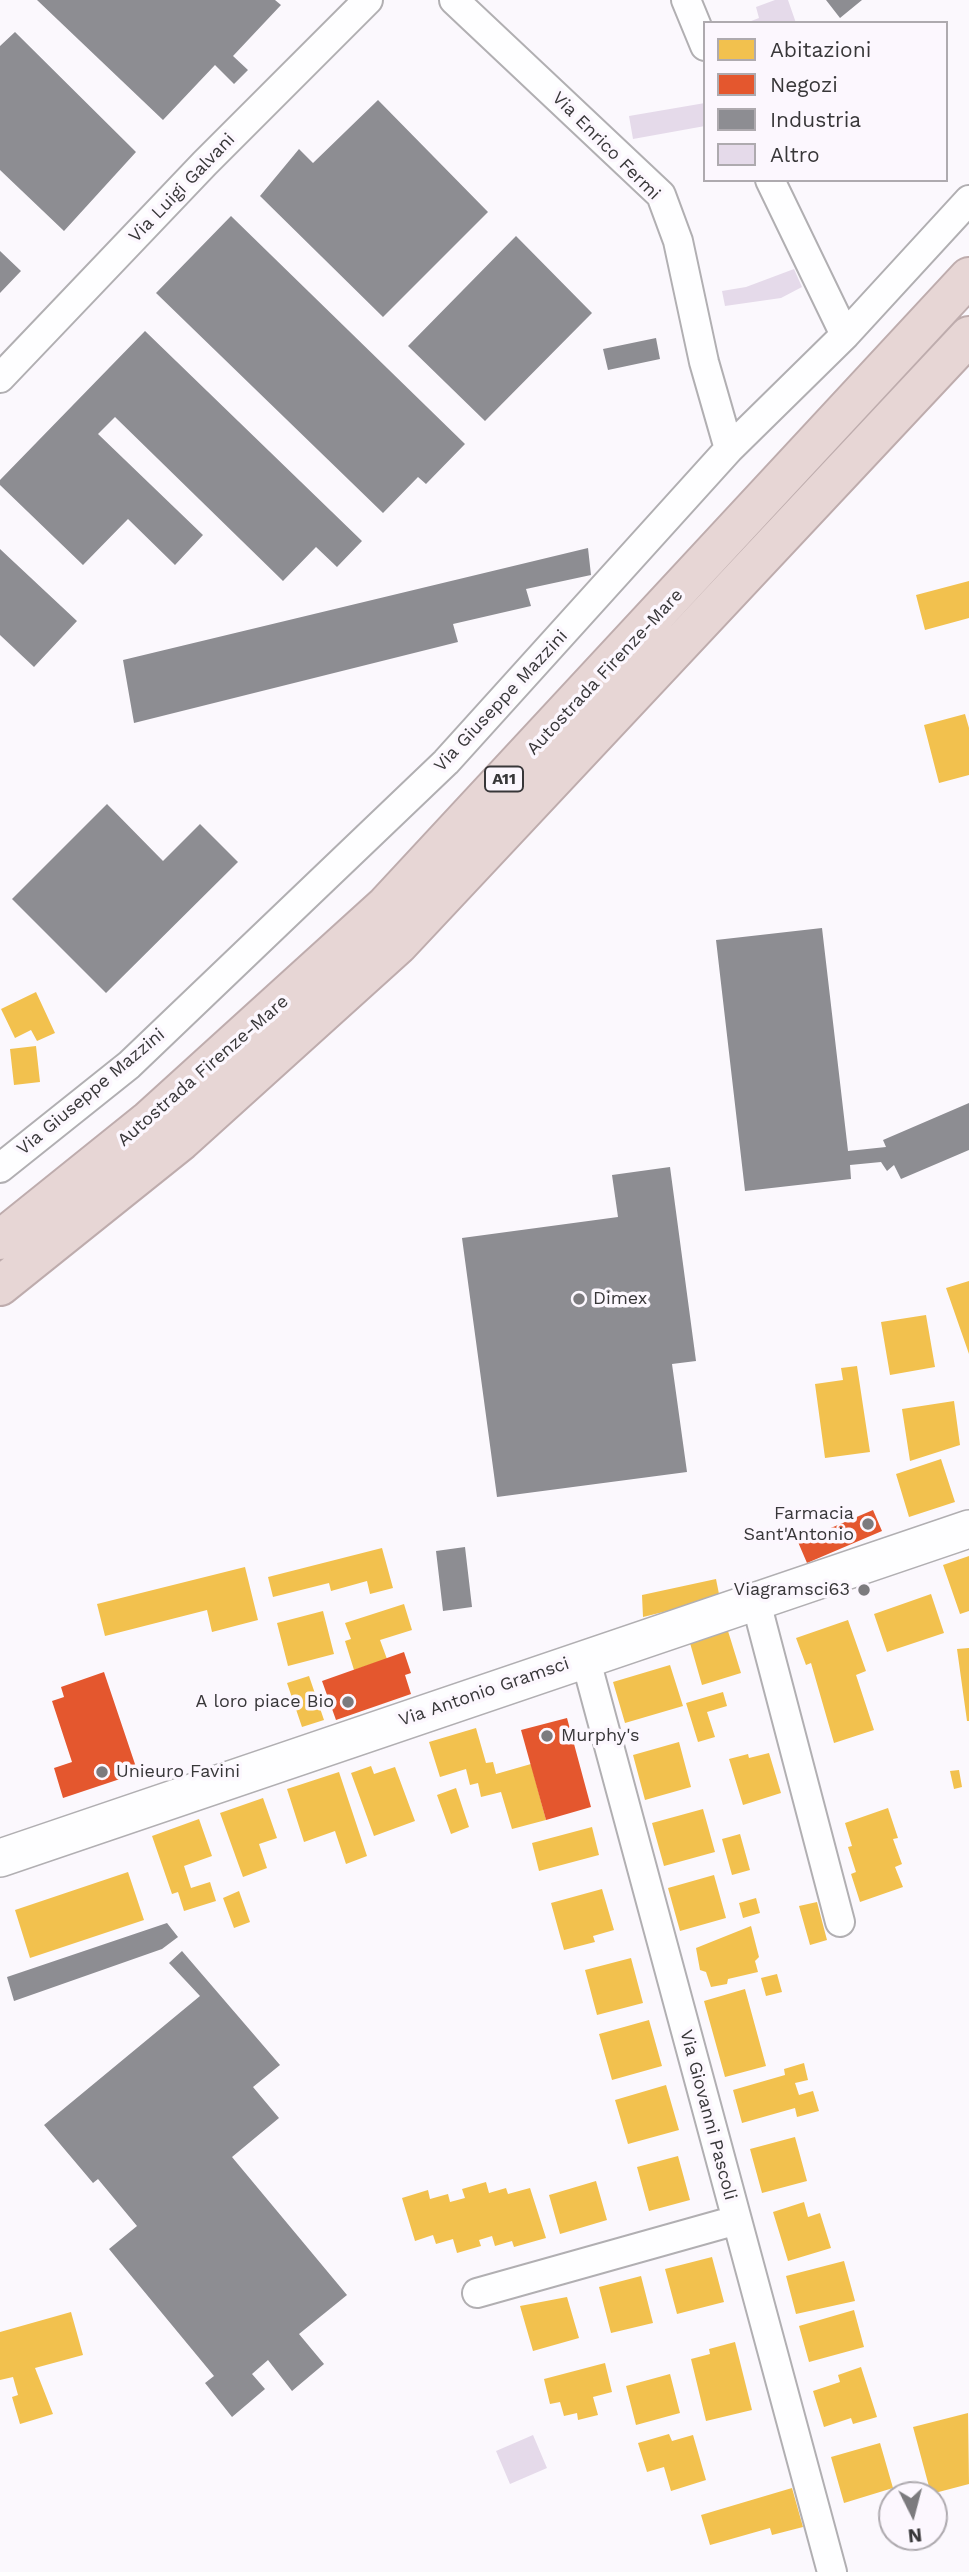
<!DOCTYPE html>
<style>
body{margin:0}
#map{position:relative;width:969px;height:2572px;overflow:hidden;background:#fbf8fd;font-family:"Work Sans",sans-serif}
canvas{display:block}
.legend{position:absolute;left:703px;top:21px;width:245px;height:161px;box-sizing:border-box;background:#fcf7fe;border:2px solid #aeaaaf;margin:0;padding:9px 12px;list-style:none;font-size:21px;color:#383739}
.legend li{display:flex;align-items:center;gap:14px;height:35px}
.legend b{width:35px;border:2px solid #aeaaaf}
.north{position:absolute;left:878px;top:2481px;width:70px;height:70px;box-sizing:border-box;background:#fcf7fe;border:2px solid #aeaaaf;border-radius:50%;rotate:174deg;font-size:19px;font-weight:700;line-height:28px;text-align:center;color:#383739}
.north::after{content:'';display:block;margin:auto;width:24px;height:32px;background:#7c7b7e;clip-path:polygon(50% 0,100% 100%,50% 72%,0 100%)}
</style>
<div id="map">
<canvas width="969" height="2572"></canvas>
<ul class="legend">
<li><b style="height:19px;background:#f2c14e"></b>Abitazioni</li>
<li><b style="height:19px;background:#e4572e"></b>Negozi</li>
<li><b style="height:19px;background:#8d8d92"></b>Industria</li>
<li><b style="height:19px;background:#e5daea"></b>Altro</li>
</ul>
<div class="north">N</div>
</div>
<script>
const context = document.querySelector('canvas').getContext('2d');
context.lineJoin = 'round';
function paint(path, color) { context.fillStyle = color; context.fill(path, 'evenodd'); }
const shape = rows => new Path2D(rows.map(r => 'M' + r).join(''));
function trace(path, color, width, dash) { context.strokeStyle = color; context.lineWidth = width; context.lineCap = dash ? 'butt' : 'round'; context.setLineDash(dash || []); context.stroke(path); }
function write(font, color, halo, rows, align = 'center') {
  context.font = font + ' "Work Sans",sans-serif'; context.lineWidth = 7; context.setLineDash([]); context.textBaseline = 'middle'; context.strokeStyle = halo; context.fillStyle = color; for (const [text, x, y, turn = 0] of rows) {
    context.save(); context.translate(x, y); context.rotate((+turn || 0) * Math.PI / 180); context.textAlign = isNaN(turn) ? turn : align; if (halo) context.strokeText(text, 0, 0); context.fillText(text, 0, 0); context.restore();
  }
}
paint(shape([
 [969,581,969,618,925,630,916,595],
 [965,714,969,728,969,775,939,783,924,725],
 [36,992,55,1033,37,1041,31,1030,15,1038,1,1009],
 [36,1046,40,1082,14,1085,10,1049],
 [969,1281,969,1354,946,1288],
 [926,1315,935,1367,890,1375,881,1322],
 [857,1366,870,1452,825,1458,815,1384,843,1380,841,1368],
 [954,1401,960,1445,910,1461,902,1409],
 [941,1459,955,1502,909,1517,896,1474],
 [382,1548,393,1588,370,1594,367,1581,331,1591,329,1583,273,1597,268,1577],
 [969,1556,969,1611,960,1614,943,1565],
 [245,1567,258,1620,212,1632,207,1610,105,1636,97,1604],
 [716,1579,719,1594,700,1603,643,1617,642,1595],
 [931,1594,944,1633,887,1652,874,1614],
 [404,1604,412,1630,380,1640,387,1659,354,1670,345,1641,351,1639,345,1623],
 [323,1611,334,1654,288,1666,277,1623],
 [848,1620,866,1671,856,1675,874,1730,834,1743,811,1663,806,1665,796,1638],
 [728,1631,741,1673,702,1685,690,1643],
 [969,1648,969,1721,967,1721,957,1649],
 [670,1665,683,1706,625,1723,613,1682],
 [309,1676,324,1720,302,1727,287,1683],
 [723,1692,727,1706,707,1712,715,1737,698,1742,686,1703],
 [476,1728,486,1763,493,1762,496,1774,531,1764,546,1820,512,1829,501,1792,481,1797,478,1783,470,1785,466,1769,440,1777,429,1742],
 [679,1742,691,1787,645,1800,633,1755],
 [769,1753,781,1793,743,1805,729,1759,748,1754,749,1758],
 [371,1766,374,1774,395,1767,415,1821,374,1836,351,1773],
 [959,1770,962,1787,954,1789,950,1771],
 [339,1772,367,1856,346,1864,335,1831,304,1842,287,1789],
 [456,1788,469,1827,451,1834,437,1795],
 [263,1798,277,1838,259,1844,267,1868,243,1877,220,1813],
 [888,1808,898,1838,893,1839,902,1864,895,1867,903,1887,860,1902,851,1874,856,1872,848,1847,852,1846,845,1823],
 [703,1809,715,1852,664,1866,652,1823],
 [199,1819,212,1856,184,1866,191,1888,210,1882,216,1901,184,1911,178,1892,172,1894,152,1836],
 [592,1827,599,1855,539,1871,532,1843],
 [740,1834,750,1870,732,1875,722,1839],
 [128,1872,144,1920,30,1958,15,1910],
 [714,1875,726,1918,680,1931,668,1888],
 [602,1889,614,1930,593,1936,595,1942,564,1950,551,1903],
 [239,1891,250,1922,234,1928,223,1898],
 [756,1898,760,1913,743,1918,739,1903],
 [817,1902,827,1940,810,1945,799,1906],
 [751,1926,759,1957,755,1961,758,1972,728,1979,727,1984,711,1987,706,1972,700,1970,696,1948],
 [631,1958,643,2003,597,2015,585,1970],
 [777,1974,782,1992,766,1996,761,1978],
 [745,1989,766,2066,725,2077,704,2001],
 [649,2020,662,2066,612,2080,599,2034],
 [804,2063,808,2080,795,2083,799,2095,813,2091,819,2111,797,2117,795,2108,742,2123,733,2090,785,2075,784,2069],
 [666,2085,679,2130,628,2144,615,2100],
 [795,2137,807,2181,762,2193,750,2149],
 [678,2156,690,2200,649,2211,637,2167],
 [596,2181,607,2220,560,2234,549,2195],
 [486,2182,489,2193,506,2188,508,2194,530,2188,546,2238,514,2247,512,2241,495,2246,492,2236,479,2240,481,2246,457,2253,453,2239,436,2244,433,2235,415,2241,402,2198,428,2190,430,2199,448,2194,450,2202,465,2198,462,2189],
 [804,2202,808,2217,820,2213,831,2248,788,2261,773,2212],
 [712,2257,724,2302,677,2314,665,2269],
 [844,2261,855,2301,796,2314,786,2276],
 [641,2276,653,2323,611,2333,599,2287],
 [567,2297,579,2338,533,2351,520,2306],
 [854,2310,864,2347,809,2362,799,2326],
 [71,2312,83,2355,35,2368,53,2414,20,2424,12,2397,18,2395,13,2377,0,2380,0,2332],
 [735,2342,752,2410,706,2421,691,2359,710,2354,709,2349],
 [605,2363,612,2392,593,2397,598,2415,578,2420,577,2413,564,2416,560,2402,550,2404,544,2379],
 [861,2367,877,2417,853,2424,851,2418,824,2427,813,2391,840,2382,838,2375],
 [670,2374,680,2413,636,2425,626,2386],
 [968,2413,969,2484,931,2494,913,2427],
 [669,2434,672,2441,693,2435,706,2480,671,2491,664,2467,647,2472,638,2443],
 [880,2443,893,2488,844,2503,831,2457],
 [792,2488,803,2527,772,2535,770,2528,710,2545,701,2515]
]), '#f2c14e');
paint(shape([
 [873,1510,882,1531,807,1563,798,1542],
 [404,1652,411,1673,405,1675,411,1694,336,1720,322,1681],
 [104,1672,138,1773,63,1798,54,1768,72,1762,52,1701,64,1697,61,1687],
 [567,1718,591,1807,546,1820,521,1730]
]), '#e4572e');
paint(shape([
 [37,0,275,0,281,5,233,56,248,70,234,84,215,65,163,120],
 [826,0,862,0,840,18],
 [15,32,136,152,64,231,0,170,0,46],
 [378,100,488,212,383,317,260,196,299,149,313,163],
 [231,216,465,444,426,484,418,477,383,513,156,293],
 [516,236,592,313,485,421,408,346],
 [0,251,21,271,0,293],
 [145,331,362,541,337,567,316,547,283,581,115,417,98,434,203,535,175,565,128,519,83,565,0,485,0,480],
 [656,338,660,359,608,370,603,349],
 [588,548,591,575,526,589,531,606,453,624,458,642,134,723,123,660],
 [0,549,77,621,34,667,0,635],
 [107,804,163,861,200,824,238,862,106,993,12,899],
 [822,928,848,1151,886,1147,883,1140,969,1103,969,1150,901,1179,894,1165,887,1171,881,1162,850,1165,851,1179,745,1191,716,940],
 [670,1167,696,1361,672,1364,687,1472,497,1497,462,1238,618,1217,612,1175],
 [465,1547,472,1607,443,1611,436,1551],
 [167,1923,178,1937,162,1949,14,2001,7,1977],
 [182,1951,280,2065,253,2087,279,2118,232,2157,347,2295,299,2334,324,2364,292,2391,268,2360,252,2374,265,2389,232,2417,205,2383,214,2376,109,2249,137,2226,98,2179,93,2183,44,2125,200,1996,169,1963]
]), '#8d8d92');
paint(shape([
 [775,0,788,0,796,23,746,23,759,18,756,7],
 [705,103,705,126,633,139,629,116],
 [794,269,802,287,781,298,725,306,722,291,746,287],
 [533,2435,547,2468,510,2484,496,2451]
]), '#e5daea');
const minor = shape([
 [454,0,661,195,678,241,704,362,729,449],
 [686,0,705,46],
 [770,180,845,335],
 [0,378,205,163,368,0],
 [0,1168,129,1065,446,762,729,449,845,335,969,200],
 [756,1602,840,1922],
 [585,1657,832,2572],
 [477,2293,737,2220]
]);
const tertiary = shape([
 [0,1858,969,1529]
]);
const motorway = shape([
 [0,1240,149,1120,386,905,969,277],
 [0,1286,181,1141,398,945,969,336]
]);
trace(minor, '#b1afb2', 32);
trace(tertiary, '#b1afb2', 40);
trace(motorway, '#beacad', 42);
trace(minor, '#fefeff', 28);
trace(tertiary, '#fefeff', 37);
trace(motorway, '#e7d6d5', 38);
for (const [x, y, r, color] of [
 [579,1299,7,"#7c7b7e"],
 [868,1524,7,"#7c7b7e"],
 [864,1590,7,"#7c7b7e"],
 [348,1702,7,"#7c7b7e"],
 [547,1736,7,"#7c7b7e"],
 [102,1772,7,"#7c7b7e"]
]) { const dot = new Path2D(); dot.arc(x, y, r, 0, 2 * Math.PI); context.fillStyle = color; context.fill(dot); trace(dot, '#fcf7fe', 2.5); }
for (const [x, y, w] of [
 [504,779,38]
]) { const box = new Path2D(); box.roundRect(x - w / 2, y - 12.5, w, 25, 5); context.fillStyle = '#fcf7fe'; context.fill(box); trace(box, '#383739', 2); }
write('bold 16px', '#383739', null, [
 ["A11",504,779]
]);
write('18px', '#383739', '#fcf7fe', [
 ["Via Enrico Fermi",606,146,45],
 ["Via Luigi Galvani",182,188,-46],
 ["Autostrada Firenze-Mare",605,672,-47],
 ["Via Giuseppe Mazzini",501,701,-47],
 ["Autostrada Firenze-Mare",203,1071,-41],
 ["Via Giuseppe Mazzini",91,1092,-40],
 ["Via Antonio Gramsci",484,1692,-19],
 ["Via Giovanni Pascoli",708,2115,75]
]);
write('18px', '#383739', '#fcf7fe', [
 ["Dimex",593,1299],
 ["Farmacia",854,1514,"right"],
 ["Sant'Antonio",854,1535,"right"],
 ["Viagramsci63",850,1590,"right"],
 ["A loro piace Bio",334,1702,"right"],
 ["Murphy's",561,1736],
 ["Unieuro Favini",116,1772]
], 'left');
</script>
